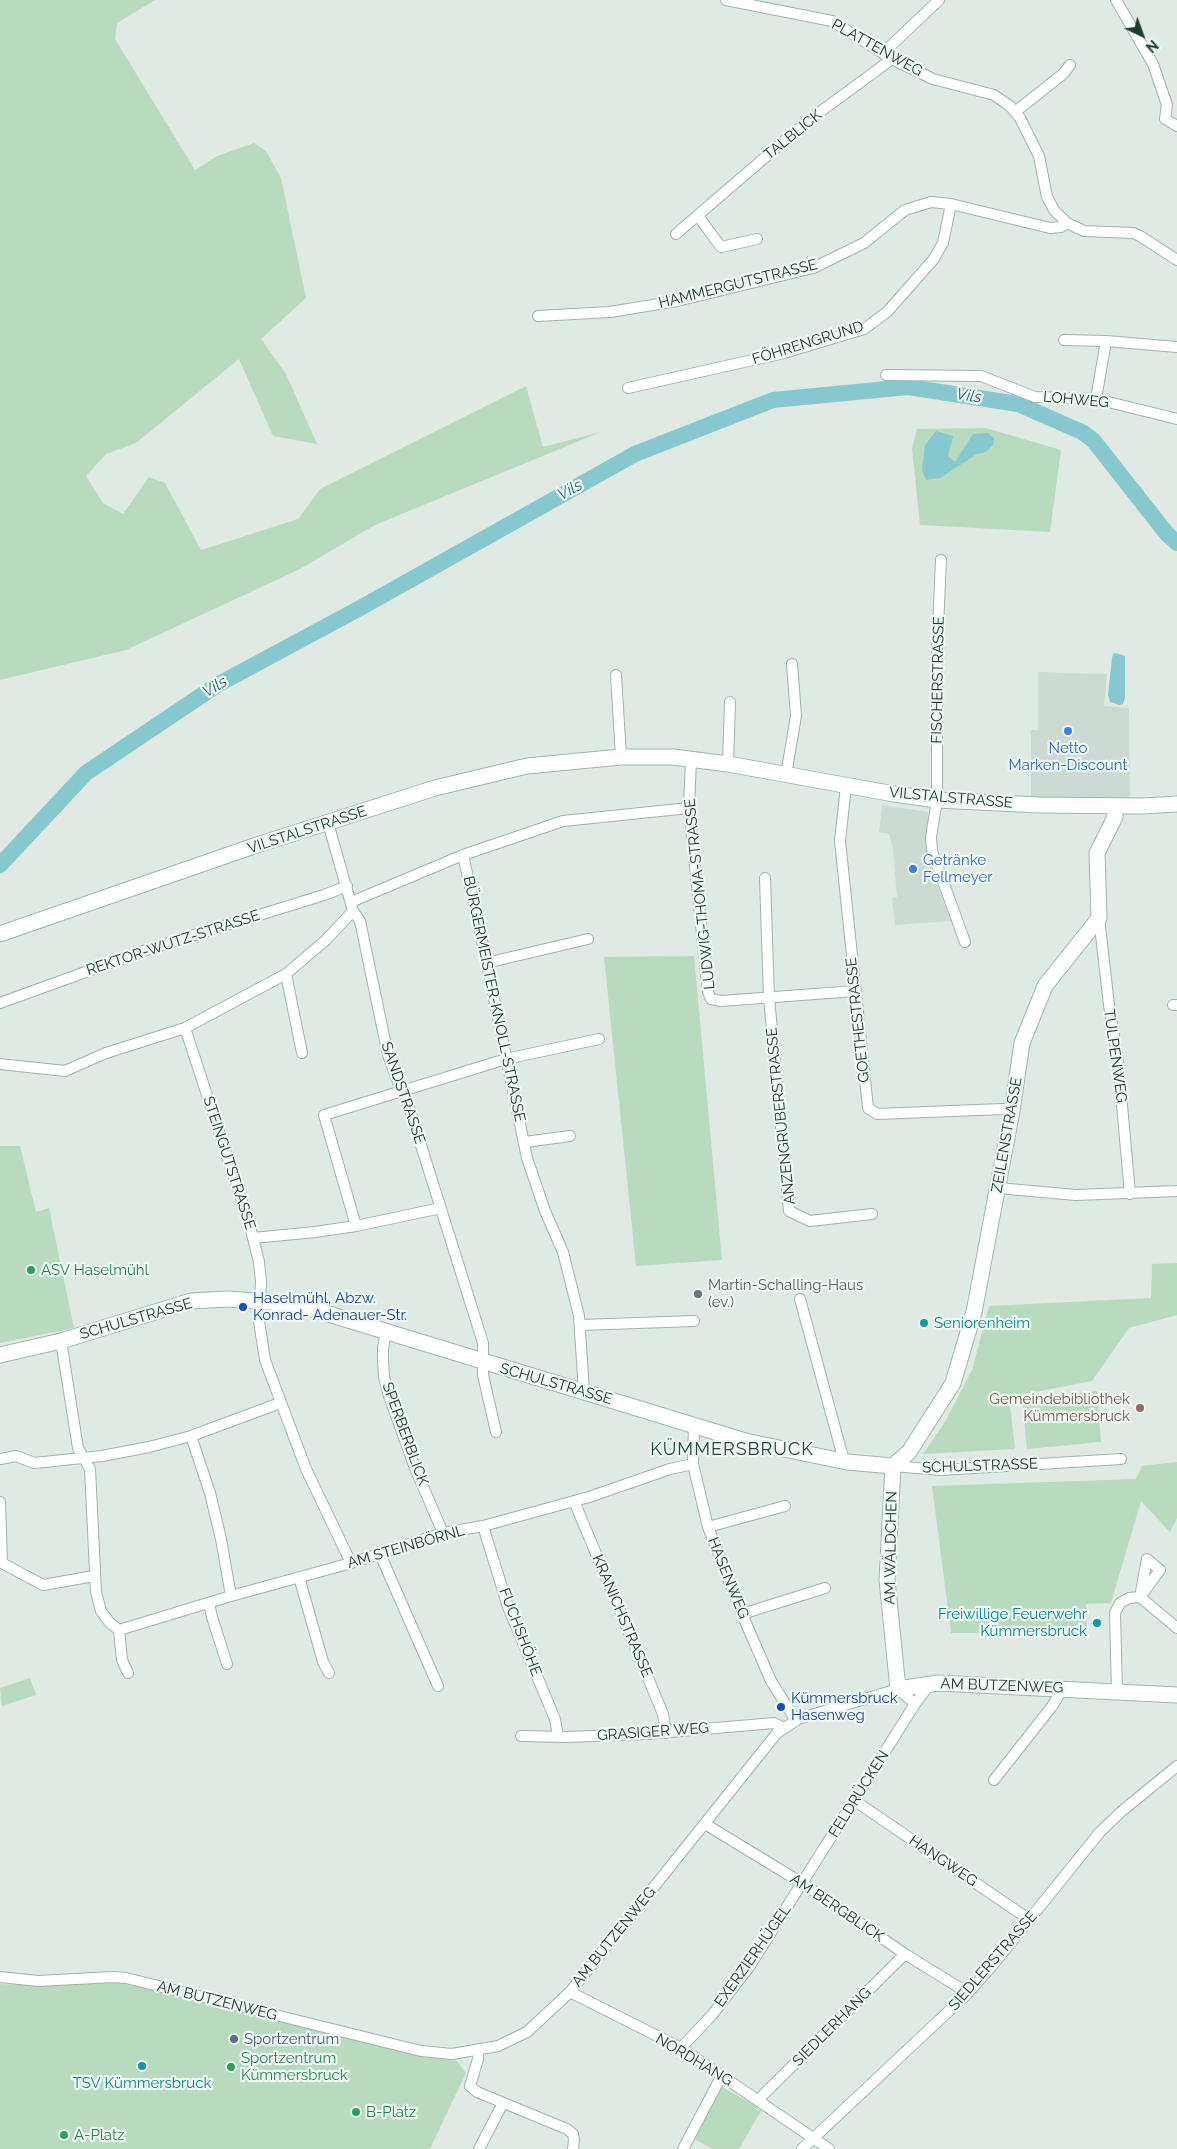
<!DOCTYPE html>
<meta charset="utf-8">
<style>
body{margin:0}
#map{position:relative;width:1177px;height:2149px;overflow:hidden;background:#dfeae5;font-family:Raleway,sans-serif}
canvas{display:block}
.north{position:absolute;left:1117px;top:10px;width:50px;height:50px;-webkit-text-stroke:4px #eff7f3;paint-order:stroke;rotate:138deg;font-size:14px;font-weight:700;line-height:20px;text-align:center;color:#203a32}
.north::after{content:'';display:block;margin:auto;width:18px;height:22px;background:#203a32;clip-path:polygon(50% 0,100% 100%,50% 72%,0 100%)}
</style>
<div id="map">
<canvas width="1177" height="2149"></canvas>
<div class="north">N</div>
</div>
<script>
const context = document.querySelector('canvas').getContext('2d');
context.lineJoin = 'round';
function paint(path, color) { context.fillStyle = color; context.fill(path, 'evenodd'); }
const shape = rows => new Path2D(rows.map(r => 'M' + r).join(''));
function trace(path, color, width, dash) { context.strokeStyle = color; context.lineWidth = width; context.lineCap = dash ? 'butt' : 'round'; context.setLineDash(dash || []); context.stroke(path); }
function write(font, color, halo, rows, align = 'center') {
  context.font = font + ' Raleway,sans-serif'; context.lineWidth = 4.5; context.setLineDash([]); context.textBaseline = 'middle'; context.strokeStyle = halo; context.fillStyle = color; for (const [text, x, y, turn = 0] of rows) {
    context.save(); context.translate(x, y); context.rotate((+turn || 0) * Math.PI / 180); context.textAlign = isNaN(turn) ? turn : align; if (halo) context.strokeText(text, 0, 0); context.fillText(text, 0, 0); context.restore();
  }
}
paint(shape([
 [1038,672,1107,674,1104,706,1129,708,1130,801,1031,799,1031,730,1038,730],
 [882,805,928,812,927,843,929,861,951,921,895,925,892,898,897,897,893,849,889,834,879,832]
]), '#cddad4');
paint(shape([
 [0,0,155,0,117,23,115,39,195,170,217,156,254,143,266,151,281,178,306,298,261,339,286,374,317,444,273,436,239,359,136,443,106,454,86,476,103,503,123,514,149,477,165,483,201,550,298,519,320,489,526,386,543,447,601,432,375,525,300,569,126,650,0,680],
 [986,428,1061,450,1050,532,920,525,912,449,917,429],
 [694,956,722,1260,636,1266,604,957],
 [0,1146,20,1146,36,1212,49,1208,74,1328,0,1343],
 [1177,1263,1177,1315,1129,1328,1092,1381,1009,1397,1015,1449,923,1454,945,1422,972,1370,989,1306,1151,1298,1152,1264],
 [1097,1391,1101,1442,1027,1449,1022,1399],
 [1177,1462,1177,1518,1170,1532,1141,1501,1111,1603,1086,1604,1087,1633,951,1633,932,1486,1136,1479,1142,1466],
 [30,1678,36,1695,2,1706,0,1688],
 [105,1980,177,1994,425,2057,457,2061,466,2073,430,2149,0,2149,0,1984,23,1985],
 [722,2087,758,2107,757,2109,759,2110,762,2109,739,2149,712,2149,693,2138]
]), '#b8dbc0');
paint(shape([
 [936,431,953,436,948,456,955,462,973,434,988,433,994,438,993,445,986,452,977,454,940,478,926,480,922,470,925,445],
 [1116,653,1125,656,1125,698,1123,704,1119,705,1110,702,1108,695,1112,658,1113,654]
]), '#87c8cf');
trace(shape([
 [0,865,86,773,217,685,362,607,635,454,773,400,908,387,1018,404,1082,432,1093,440,1167,534,1177,543]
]), '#87c8cf', 16);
const street = shape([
 [726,0,832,21,892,59,933,79,994,95,1010,106,1020,118,1039,156,1047,197,1054,210,1067,223,1084,231,1133,233,1140,236,1177,260],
 [1116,0,1153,64,1167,105,1165,119,1177,126],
 [883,53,939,0],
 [1015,112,1063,74,1070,65],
 [698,216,721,247,757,239],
 [676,234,805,123,892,59],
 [538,316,610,312,677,301,813,268,864,243,905,210,931,202,951,204,1050,228,1061,227,1067,223],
 [1064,340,1106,341],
 [886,375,981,376,1035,397,1096,399,1177,419],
 [628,388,784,353,864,329,887,312,933,260,943,243,951,204],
 [1096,399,1106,341,1177,347],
 [941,560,937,649,937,800,931,837,932,851,965,942],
 [616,675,621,757],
 [691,759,689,808,708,992,711,999,721,1001,855,991],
 [728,764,730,702],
 [786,775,796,716,792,664],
 [846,786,840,841,868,1108,877,1114,1002,1109,1012,1110],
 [328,823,353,911,360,921,388,1055,399,1084,404,1091,483,1343,483,1375,496,1432],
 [463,855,484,950,527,1158,545,1211,563,1252,579,1316,584,1392],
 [765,878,769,998,789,1211,810,1221,872,1214],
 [351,902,463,855,563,821,689,808],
 [1099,918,1109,1005,1118,1061,1130,1194],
 [486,963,588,939],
 [286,974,302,1053],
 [0,1003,146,950,324,895,347,886],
 [1173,1005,1177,1005],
 [185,1028,250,1226,259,1262,261,1282,259,1321,265,1360,306,1469,351,1563],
 [0,1064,65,1071,106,1053,185,1028,286,974,326,940,353,911],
 [525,1142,570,1136],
 [998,1188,1076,1195,1177,1191],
 [356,1226,324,1115,506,1059,599,1039],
 [253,1238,315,1232,356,1226,441,1208],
 [800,1299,844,1461],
 [581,1325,694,1321],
 [386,1332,383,1348,383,1359,384,1377,389,1396,415,1468,443,1533],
 [61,1341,78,1448,90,1469,96,1592,101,1611,110,1623,119,1630,122,1660,128,1673],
 [694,1425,693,1464,708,1527,742,1614,771,1681,796,1721],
 [191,1436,210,1493,221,1539,231,1596],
 [0,1459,16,1456,34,1463,102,1456,149,1447,191,1436,280,1403],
 [893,1466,941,1470,1121,1459],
 [574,1501,663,1714,666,1733],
 [0,1502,2,1563],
 [483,1526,508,1607,555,1719,558,1737],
 [708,1527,785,1506],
 [380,1554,438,1686],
 [1147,1559,1160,1570,1140,1597,1147,1559],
 [0,1562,43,1585,94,1576],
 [299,1577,323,1662,329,1673],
 [209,1603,212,1617,227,1664],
 [742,1614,825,1588],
 [119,1630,231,1596,351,1563,443,1533,483,1526,589,1497,670,1469,693,1464],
 [1117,1692,1115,1613,1120,1603,1129,1598,1140,1597,1177,1628],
 [915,1704,930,1684],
 [521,1736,566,1737,646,1734,774,1723,784,1728],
 [994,1780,1053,1705,1063,1688],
 [855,1801,1030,1920],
 [705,1824,802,1883,905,1954,968,1993],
 [0,1977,38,1981,113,1977,126,1978,421,2051,452,2054,498,2046,527,2032,570,1992,777,1733,798,1719,898,1689,915,1704,749,1967,712,2015,681,2048],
 [570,1992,681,2048,829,2149],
 [478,2051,478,2059,470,2086,477,2092,567,2129,573,2134,574,2140,573,2149],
 [758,2100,905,1954],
 [479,2149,503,2103],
 [683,2149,722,2075],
 [802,2149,968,1993,991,1967,1100,1832,1122,1811,1177,1766]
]);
const secondary = shape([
 [0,934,254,846,435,788,527,766,621,757,673,757,728,764,894,794,937,800,1039,805,1142,806,1177,804],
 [0,1355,61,1341,191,1301,228,1299,296,1304,745,1441,847,1462,893,1466],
 [893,1466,909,1452,953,1383,974,1312,1012,1111,1022,1043,1045,986,1099,918,1097,853,1115,817,1114,806],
 [893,1466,887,1580,898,1689,938,1683,1177,1695]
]);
trace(street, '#a2b2ac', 12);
trace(secondary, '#9eb6ac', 17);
trace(street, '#fff', 10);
trace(secondary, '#fff', 15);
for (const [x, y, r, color] of [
 [1068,731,5,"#3f7fe0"],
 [913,869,5,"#3f7fe0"],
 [31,1270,5,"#2e9e5b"],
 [698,1294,5,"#6b7280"],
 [243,1307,5,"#1a4fb4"],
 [924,1323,5,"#0f9aa8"],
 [1140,1408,5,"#8d6e63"],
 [1097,1623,5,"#0f9aa8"],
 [781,1707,5,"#1a4fb4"],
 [234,2039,5,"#5c6f8a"],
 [142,2066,5,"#0f9aa8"],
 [231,2067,5,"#2e9e5b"],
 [356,2112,5,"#2e9e5b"],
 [64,2135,5,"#2e9e5b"]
]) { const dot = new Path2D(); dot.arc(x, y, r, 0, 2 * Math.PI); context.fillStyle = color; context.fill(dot); trace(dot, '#eff7f3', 2); }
write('15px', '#203a32', '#eff7f3', [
 ["PLATTENWEG",877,48,29],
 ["TALBLICK",793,135,-39],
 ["HAMMERGUTSTRASSE",738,284,-14],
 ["FÖHRENGRUND",808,343,-17],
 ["LOHWEG",1076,400,5],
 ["FISCHERSTRASSE",938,680,-89],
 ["VILSTALSTRASSE",951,798,5],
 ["VILSTALSTRASSE",307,830,-18],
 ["LUDWIG-THOMA-STRASSE",700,894,-96],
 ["REKTOR-WUTZ-STRASSE",173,943,-18],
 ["BÜRGERMEISTER-KNOLL-STRASSE",494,999,78],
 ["GOETHESTRASSE",858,1020,-96],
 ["TULPENWEG",1115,1056,82],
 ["SANDSTRASSE",403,1093,71],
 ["ANZENGRUBERSTRASSE",781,1116,-96],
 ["ZEILENSTRASSE",1007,1135,-80],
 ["STEINGUTSTRASSE",229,1163,72],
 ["SCHULSTRASSE",136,1319,-16],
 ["SCHULSTRASSE",556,1384,16],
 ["SPERBERBLICK",405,1434,70],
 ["SCHULSTRASSE",980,1466,-2],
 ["AM STEINBÖRNL",406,1547,-16],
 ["AM WÄLDCHEN",891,1548,-89],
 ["HASENWEG",728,1578,68],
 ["KRANICHSTRASSE",622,1616,67],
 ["FUCHSHÖHE",520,1632,69],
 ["AM BUTZENWEG",1002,1686,2],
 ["GRASIGER WEG",653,1732,-4],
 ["FELDRÜCKEN",859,1794,-58],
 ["HANGWEG",943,1861,34],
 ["AM BERGBLICK",837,1908,34],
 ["AM BUTZENWEG",614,1937,-51],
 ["EXERZIERHÜGEL",753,1956,-55],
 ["SIEDLERSTRASSE",993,1961,-49],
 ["AM BUTZENWEG",217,2001,14],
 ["SIEDLERHANG",832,2027,-45],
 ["NORDHANG",694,2060,31]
]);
write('15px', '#366cbe', '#eff7f3', [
 ["Netto",1068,748],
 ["Marken-Discount",1068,765],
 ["Getränke",923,860,"left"],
 ["Fellmeyer",923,877,"left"]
]);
write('15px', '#27864d', '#eff7f3', [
 ["ASV Haselmühl",41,1270],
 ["Sportzentrum",241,2058],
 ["Kümmersbruck",241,2075],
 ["B-Platz",366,2112],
 ["A-Platz",74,2135]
], 'left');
write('15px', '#5b616d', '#eff7f3', [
 ["Martin-Schalling-Haus",708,1285],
 ["(ev.)",708,1302]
], 'left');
write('15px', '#164399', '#eff7f3', [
 ["Haselmühl, Abzw.",253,1298],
 ["Konrad- Adenauer-Str.",253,1315],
 ["Kümmersbruck",791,1698],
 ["Hasenweg",791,1715]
], 'left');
write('15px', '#0d838f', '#eff7f3', [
 ["Seniorenheim",934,1323],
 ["Freiwillige Feuerwehr",1087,1614,"right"],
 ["Kümmersbruck",1087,1631,"right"],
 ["TSV Kümmersbruck",142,2083,"center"]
], 'left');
write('15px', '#785e54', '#eff7f3', [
 ["Gemeindebibliothek",1130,1399],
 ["Kümmersbruck",1130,1416]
], 'right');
write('15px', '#4e5e75', '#eff7f3', [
 ["Sportzentrum",244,2039]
], 'left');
write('italic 16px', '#1c6a74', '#eff7f3', [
 ["Vils",969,396,9],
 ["Vils",570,490,-29],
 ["Vils",215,687,-32]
]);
context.letterSpacing = '1px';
write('18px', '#1d4b3e', '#eff7f3', [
 ["KÜMMERSBRUCK",732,1450]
]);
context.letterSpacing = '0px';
</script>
